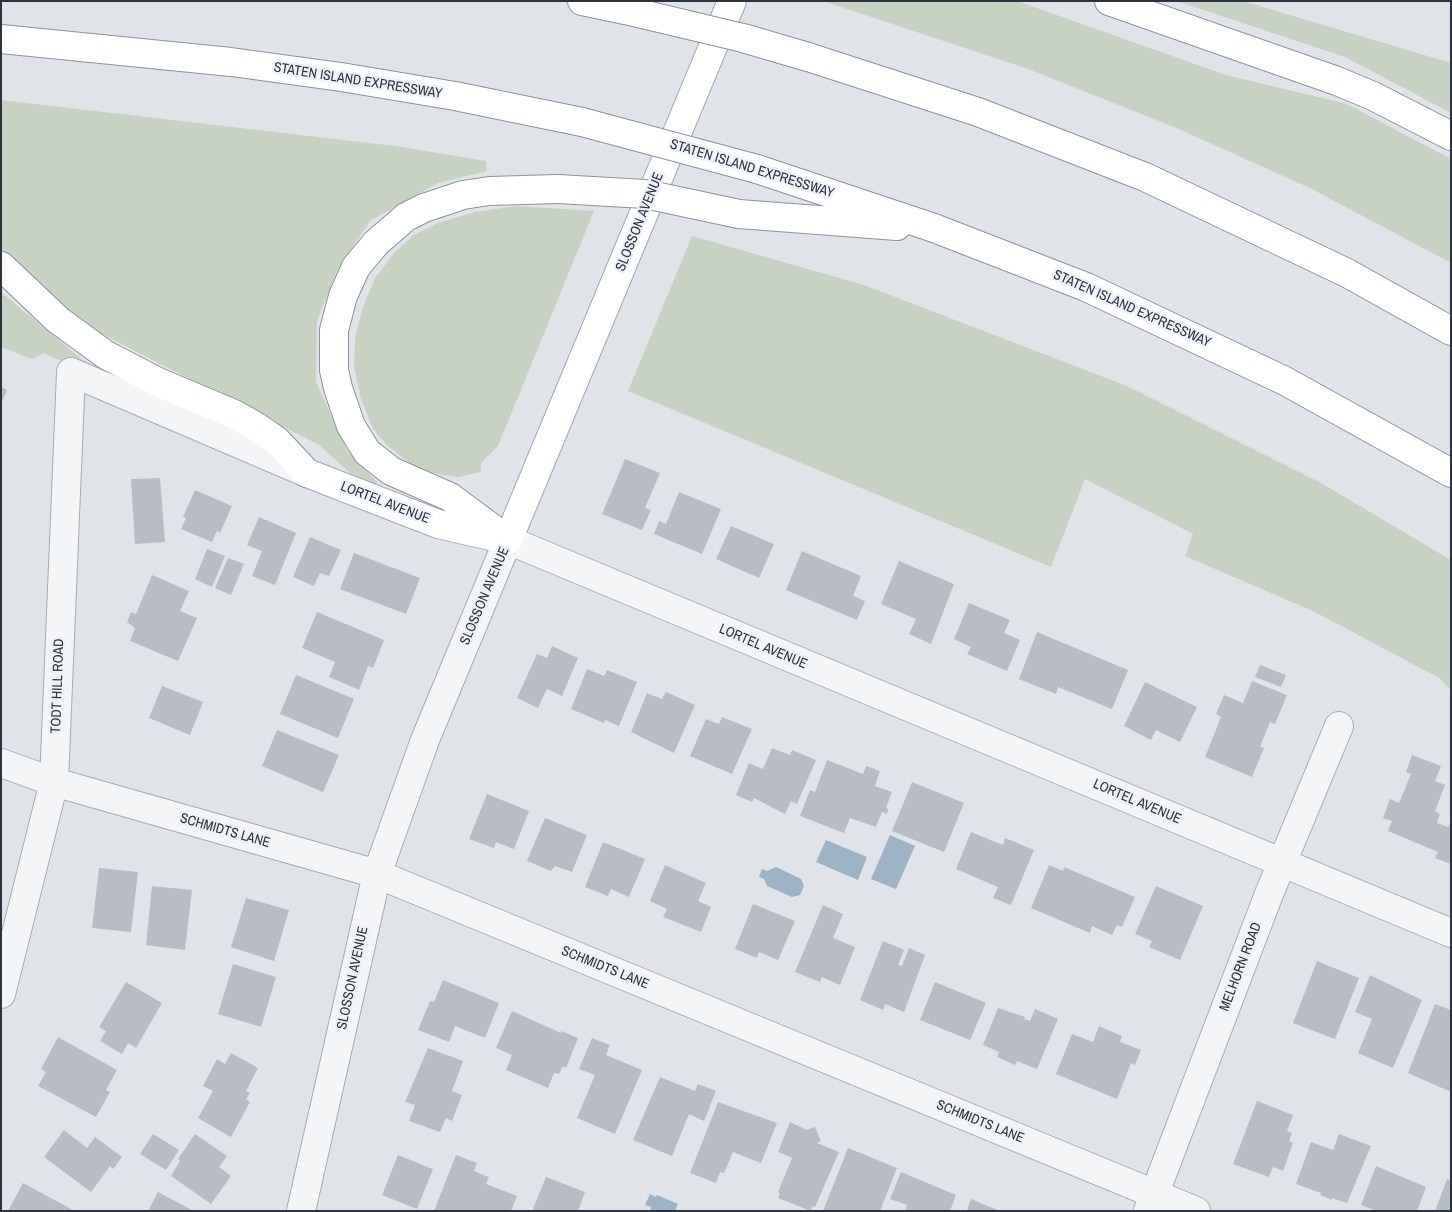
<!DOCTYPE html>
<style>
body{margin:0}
#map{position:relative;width:1452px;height:1212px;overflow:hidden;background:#e0e4e8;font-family:"Archivo Narrow",sans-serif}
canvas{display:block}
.frame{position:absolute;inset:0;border:2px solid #2a333f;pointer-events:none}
</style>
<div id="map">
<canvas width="1452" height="1212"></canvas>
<div class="frame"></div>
</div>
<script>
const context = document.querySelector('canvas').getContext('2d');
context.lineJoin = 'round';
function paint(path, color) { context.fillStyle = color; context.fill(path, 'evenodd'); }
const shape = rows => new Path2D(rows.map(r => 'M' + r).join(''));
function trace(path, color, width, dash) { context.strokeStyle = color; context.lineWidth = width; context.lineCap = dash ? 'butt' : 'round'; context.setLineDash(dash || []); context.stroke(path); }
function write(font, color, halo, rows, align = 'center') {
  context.font = font + ' "Archivo Narrow",sans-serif'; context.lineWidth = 5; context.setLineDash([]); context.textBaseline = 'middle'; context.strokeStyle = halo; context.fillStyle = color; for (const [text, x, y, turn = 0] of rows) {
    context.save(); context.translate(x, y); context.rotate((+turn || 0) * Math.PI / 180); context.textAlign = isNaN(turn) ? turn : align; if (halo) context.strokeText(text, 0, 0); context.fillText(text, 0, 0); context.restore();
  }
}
paint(shape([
 [823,1,1017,1,1226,75,1347,104,1451,159,1451,263,1310,188,1174,127,1028,69],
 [1177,1,1243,1,1451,63,1451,113,1345,57],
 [1,100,395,146,486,161,487,171,438,183,370,221,337,271,317,321,316,382,347,450,377,482,375,487,353,476,319,445,84,325,1,252],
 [516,206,594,211,498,446,481,463,481,472,458,477,437,474,413,466,387,445,373,429,361,399,354,366,355,338,363,307,375,278,395,252,414,235,438,223,475,212],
 [692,236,864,285,1127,386,1321,483,1451,560,1451,690,1439,678,1315,612,1185,556,1193,534,1085,479,1051,567,628,391],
 [1,292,89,365,233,426,230,432,43,353,32,359,1,347]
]), '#c7d2c2');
paint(shape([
 [890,835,915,846,896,889,871,879],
 [826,840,867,857,858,880,816,862],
 [776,867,801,879,804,886,800,895,792,897,767,886,764,879,759,877,762,869,767,871],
 [650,1194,656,1197,657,1195,678,1204,675,1211,650,1211,651,1207,645,1205]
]), '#9db3c6');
paint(shape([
 [1,387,7,390,1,404],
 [625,459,660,473,645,508,651,510,642,530,602,514],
 [160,478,165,542,135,544,131,479],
 [195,490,232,506,220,533,217,531,212,542,181,529,186,518,183,517],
 [679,492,721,509,702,554,654,534,659,521,666,524],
 [259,517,296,533,275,585,252,576,262,551,247,545],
 [731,526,774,544,759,578,716,559],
 [310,537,341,550,329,576,320,573,314,586,293,577],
 [207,549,225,556,212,587,195,579],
 [802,551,861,576,853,596,865,601,857,620,786,590],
 [354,553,420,578,406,614,340,589],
 [228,558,244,564,231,595,215,588],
 [899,561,954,584,931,644,909,634,916,619,881,604],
 [152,575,189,591,180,611,197,618,178,661,130,641,135,628,127,622,131,612,136,614],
 [969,603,1010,620,1004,633,1020,640,1007,671,967,654,971,647,954,639],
 [317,612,384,640,373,668,368,666,359,690,329,677,335,662,302,648],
 [1037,632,1128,670,1112,709,1058,687,1056,694,1019,679],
 [552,646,578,658,562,696,547,689,538,708,517,698,537,654,547,658],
 [1260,665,1286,675,1281,687,1255,677],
 [587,669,604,676,607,670,637,682,619,726,605,720,604,723,571,709],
 [296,675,354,699,338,738,280,714],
 [1252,681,1287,695,1275,724,1270,722,1260,747,1264,748,1252,777,1205,757,1221,717,1216,714,1224,695,1243,703],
 [1145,682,1197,707,1180,742,1156,730,1151,740,1124,726],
 [162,686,203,702,190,735,149,718],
 [666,692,695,705,674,753,631,732,647,693,662,699],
 [722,717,752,729,732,774,690,756,706,719,719,724],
 [277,730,339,755,323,792,262,766],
 [772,748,790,755,792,750,816,760,797,804,791,801,785,814,754,798,752,802,736,795,749,763,763,769],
 [1412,755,1441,766,1435,781,1445,785,1435,811,1440,814,1437,823,1448,827,1451,821,1451,864,1435,858,1438,852,1388,831,1392,821,1383,818,1390,799,1399,803,1411,774,1406,772],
 [827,760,863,774,866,766,880,771,875,786,892,792,886,808,888,809,887,814,882,812,876,827,850,818,844,833,800,816,810,790,815,792],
 [912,782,964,803,944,852,892,831],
 [487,794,529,811,514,849,496,842,494,848,469,839],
 [545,818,587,835,572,872,555,866,551,871,527,861],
 [971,832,1003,845,1005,838,1034,850,1011,905,993,898,998,887,956,869],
 [603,842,645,859,629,897,611,889,608,896,585,887],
 [665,865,706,883,698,901,711,907,701,932,663,917,667,909,650,901],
 [1049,865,1063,871,1064,867,1135,897,1122,927,1117,925,1112,935,1092,926,1090,933,1031,908],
 [99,868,138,872,131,932,92,928],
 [152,886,192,890,185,950,146,945],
 [1156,886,1203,906,1180,960,1149,947,1152,941,1135,934],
 [246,898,289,910,274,961,231,947],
 [753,904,795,921,778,960,759,952,757,958,735,949],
 [823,905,843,914,833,938,855,947,840,985,822,977,820,982,795,972],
 [883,941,904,950,898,965,902,966,909,948,925,955,904,1012,885,1004,883,1010,860,1000],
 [1317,961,1359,978,1335,1039,1293,1023],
 [233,964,276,977,261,1027,218,1014],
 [1370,975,1422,1000,1393,1068,1358,1053,1372,1019,1355,1012],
 [443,980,499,1003,485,1038,455,1026,449,1042,418,1030,430,1001,434,1002],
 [126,982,162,1003,136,1048,128,1043,122,1054,100,1041,106,1031,99,1027],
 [935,982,986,1003,970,1040,920,1020],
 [1435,1004,1451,1010,1451,1092,1408,1073],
 [998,1008,1025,1017,1024,1019,1030,1021,1035,1009,1058,1019,1037,1069,1017,1061,1015,1065,997,1057,999,1052,983,1045],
 [512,1011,561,1033,561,1031,578,1038,566,1068,563,1066,559,1074,554,1073,548,1088,506,1070,512,1055,496,1048],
 [1099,1026,1122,1036,1120,1042,1141,1050,1135,1065,1131,1063,1117,1099,1056,1074,1072,1034,1093,1042],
 [58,1037,117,1070,106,1090,110,1092,96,1117,38,1086,46,1072,41,1069],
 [592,1038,610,1045,606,1055,642,1070,615,1134,577,1118,595,1075,579,1069],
 [428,1048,463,1061,452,1091,462,1095,452,1121,446,1118,440,1132,409,1121,415,1105,405,1102],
 [231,1053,258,1068,246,1091,250,1093,246,1099,250,1102,231,1137,198,1118,213,1091,203,1086,217,1059,225,1064],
 [660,1077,695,1091,698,1084,716,1091,704,1121,689,1114,672,1156,633,1140],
 [1257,1101,1293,1115,1287,1131,1292,1133,1289,1141,1293,1143,1283,1171,1273,1167,1269,1177,1233,1164],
 [718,1102,777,1123,761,1163,733,1152,724,1173,720,1172,716,1183,690,1173],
 [790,1122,807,1130,815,1127,821,1141,817,1143,839,1152,815,1207,812,1206,811,1211,778,1198,780,1194,778,1192,792,1158,778,1152],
 [64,1130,87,1148,95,1137,122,1157,113,1169,110,1166,91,1192,44,1157],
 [153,1134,179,1150,166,1170,140,1154],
 [195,1134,227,1156,219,1167,231,1176,211,1204,171,1176,180,1161,178,1159],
 [1339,1134,1371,1146,1347,1203,1332,1198,1332,1200,1320,1195,1321,1193,1296,1184,1311,1142,1333,1150],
 [848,1148,897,1168,880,1211,823,1211],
 [398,1155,433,1169,417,1209,382,1195],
 [456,1155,477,1163,474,1171,489,1177,486,1184,517,1196,511,1211,434,1211],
 [1376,1166,1426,1187,1417,1211,1376,1211,1361,1205],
 [901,1172,956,1195,950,1211,905,1211,907,1205,890,1199],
 [546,1177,585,1192,578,1211,532,1211],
 [1447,1179,1451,1181,1451,1211,1435,1211],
 [23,1183,75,1211,8,1211],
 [158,1192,194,1211,148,1211],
 [971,1199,1000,1211,967,1211]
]), '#b8bdc5');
const minor = shape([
 [1,763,54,782,377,874,1196,1211],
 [1,994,54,782,71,372,307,473],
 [301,1211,377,874,425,740,508,540,1451,933],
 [1148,1211,1269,894,1339,726]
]);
const major = shape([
 [307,473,438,524,508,540,732,1]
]);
const highway = shape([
 [582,1,625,10],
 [1109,1,1337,81,1373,96,1451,136],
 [1,39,231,62,341,77,455,96,582,122],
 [808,57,978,112,1145,177,1347,273,1451,331],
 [757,169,934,228,1086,287,1285,381,1451,473],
 [739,214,897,226],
 [1,266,58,320,106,355,158,382,234,414,257,427,277,441,307,473],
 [508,540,450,497,391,471,367,452,351,426,338,388,334,370,334,330,343,296,356,267,376,243,406,217,424,208,463,195,489,191,558,189]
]);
trace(minor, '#a6abb2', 30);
trace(major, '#a0a9b3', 30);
trace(highway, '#89929e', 30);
trace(minor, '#f3f5f7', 28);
trace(major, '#fff', 28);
trace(highway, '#fff', 28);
const highwayBridge = shape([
 [625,10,743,38,808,57],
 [582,122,757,169],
 [558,189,645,194,739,214]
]);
trace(highwayBridge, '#89929e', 30, []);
trace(highwayBridge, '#fff', 28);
write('14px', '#2a333f', '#f0f3f6', [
 ["STATEN ISLAND EXPRESSWAY",358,81,9],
 ["STATEN ISLAND EXPRESSWAY",752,169,17],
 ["SLOSSON AVENUE",640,222,-68],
 ["STATEN ISLAND EXPRESSWAY",1132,309,24],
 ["LORTEL AVENUE",385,503,21],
 ["SLOSSON AVENUE",485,596,-67],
 ["LORTEL AVENUE",763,647,23],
 ["TODT HILL ROAD",58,686,-88],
 ["LORTEL AVENUE",1137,802,23],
 ["SCHMIDTS LANE",225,831,16],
 ["MELHORN ROAD",1241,967,-69],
 ["SCHMIDTS LANE",605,968,22],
 ["SLOSSON AVENUE",353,978,-78],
 ["SCHMIDTS LANE",980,1122,22]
]);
</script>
